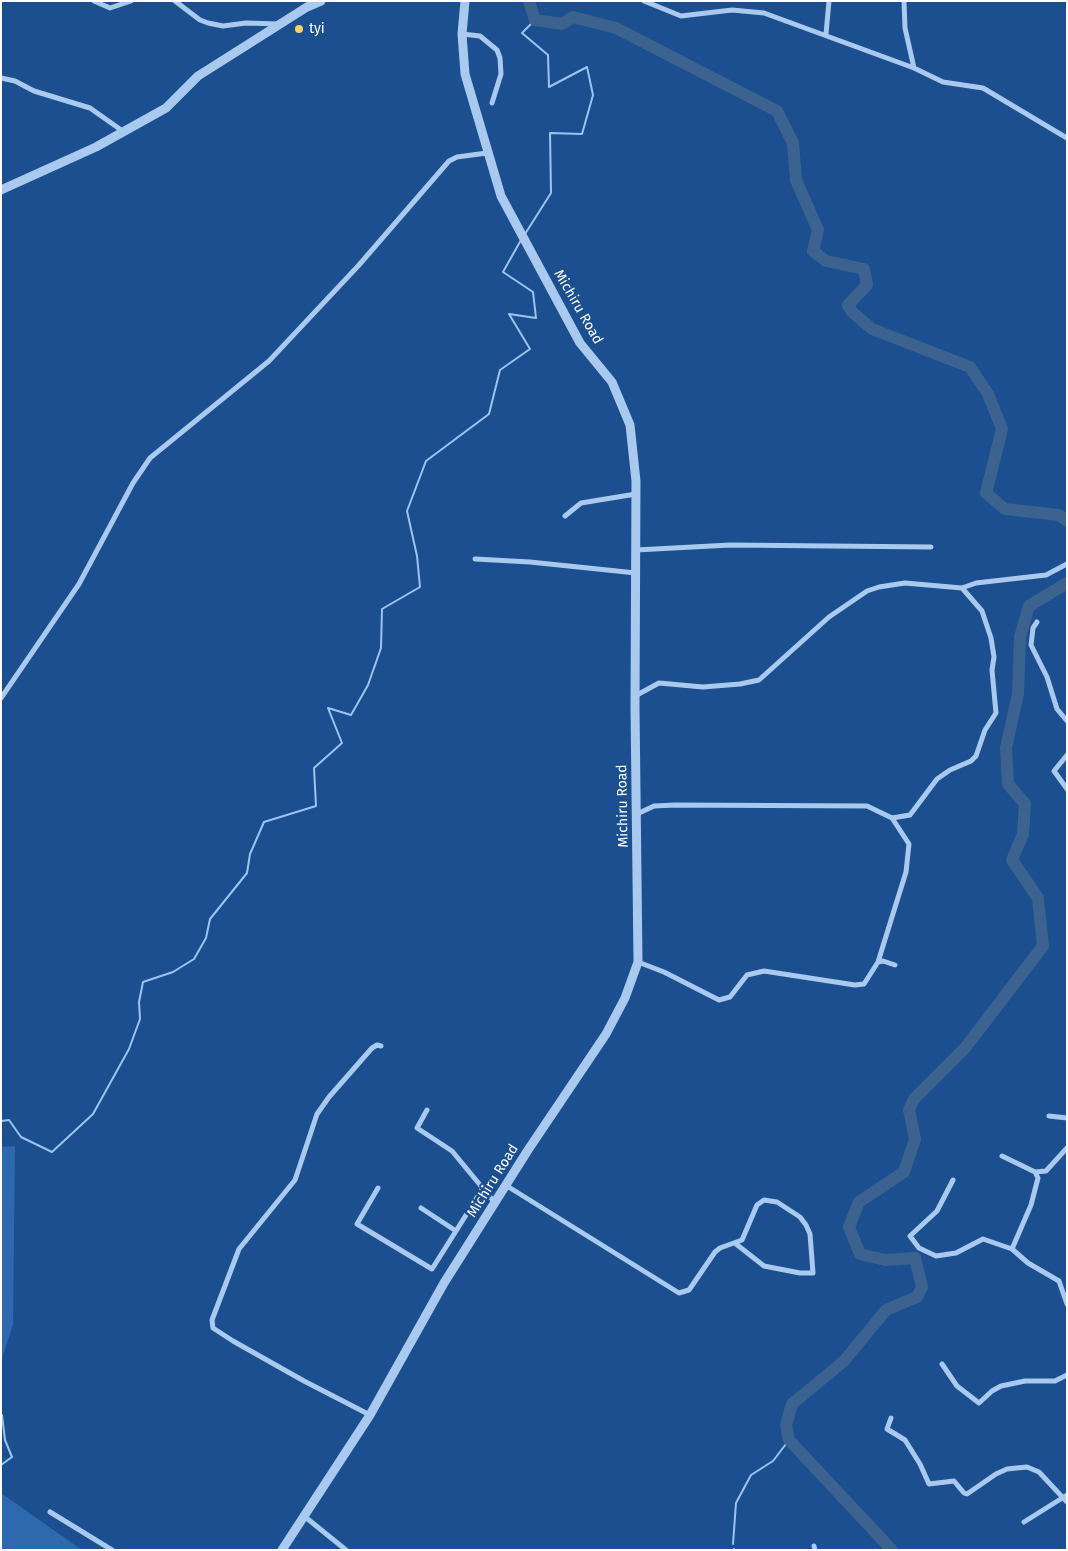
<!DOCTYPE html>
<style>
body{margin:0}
#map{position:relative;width:1068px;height:1551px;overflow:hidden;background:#1b4f8f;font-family:"Fira Sans",sans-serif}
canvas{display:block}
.frame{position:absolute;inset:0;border:2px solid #fff;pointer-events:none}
</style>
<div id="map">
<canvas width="1068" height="1551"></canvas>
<div class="frame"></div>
</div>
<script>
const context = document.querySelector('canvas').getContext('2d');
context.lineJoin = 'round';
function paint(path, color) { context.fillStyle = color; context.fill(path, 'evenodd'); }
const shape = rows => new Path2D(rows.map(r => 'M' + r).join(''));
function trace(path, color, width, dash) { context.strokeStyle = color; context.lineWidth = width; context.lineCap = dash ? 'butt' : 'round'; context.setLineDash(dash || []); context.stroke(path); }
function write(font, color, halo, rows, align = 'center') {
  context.font = font + ' "Fira Sans",sans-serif'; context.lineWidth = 5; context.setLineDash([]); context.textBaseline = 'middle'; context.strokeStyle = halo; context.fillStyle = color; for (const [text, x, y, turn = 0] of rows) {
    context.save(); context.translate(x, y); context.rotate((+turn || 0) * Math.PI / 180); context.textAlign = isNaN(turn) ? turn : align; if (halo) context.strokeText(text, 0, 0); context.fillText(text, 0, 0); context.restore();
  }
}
paint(shape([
 [15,1146,13,1325,1,1361,1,1147],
 [1,1493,82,1550,1,1550]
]), '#2e69ad');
trace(shape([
 [525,234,551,193,550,133,582,134,593,95,587,67,549,87,548,55,522,33,535,20],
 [1,1121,9,1120,21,1137,52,1152,93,1114,129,1049,140,1019,139,1002,143,982,173,972,194,959,206,938,210,919,247,873,250,854,264,822,316,806,314,768,342,743,328,708,351,715,368,685,381,648,382,609,420,587,417,556,407,511,426,461,489,414,500,370,530,349,509,314,536,318,533,292,503,272,521,240],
 [1,1465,12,1457,5,1440,2,1415],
 [733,1544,736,1503,751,1475,773,1461,789,1440],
 [734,1549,734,1550]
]), '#9cc4f0', 2);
trace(shape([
 [529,1,535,20,562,24,573,17,616,28,777,111,793,143,796,180,818,230,813,251,826,261,864,269,867,285,848,305,852,312,872,329,970,367,988,394,1002,429,986,493,1005,509,1059,515,1067,521],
 [892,1550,789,1440,786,1425,792,1404,844,1361,886,1310,917,1297,922,1287,915,1258,885,1260,860,1254,849,1227,859,1202,904,1172,915,1139,909,1110,914,1099,965,1048,1043,946,1038,898,1012,860,1023,834,1025,804,1008,784,1006,748,1018,694,1020,637,1029,606,1067,583]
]), '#3c6290', 12);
trace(shape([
 [94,1,110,8,131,1],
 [175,1,200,20,208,23,223,26,246,23,279,24],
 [644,1,681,16,732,10,764,13,914,68,943,82,983,88,1067,138],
 [904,1,905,28,914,68],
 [462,34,480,36,497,50,500,58,501,74,492,103],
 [826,34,829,1],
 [1,78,15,81,34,91,90,108,124,132],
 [565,516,581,503,636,494],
 [636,550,730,545,931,547],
 [475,559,530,562,636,573],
 [1037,622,1033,628,1031,645,1047,677,1057,709,1067,721],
 [635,696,659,683,703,687,740,684,759,680,829,617,867,591,879,587,905,583,962,588,976,583,1046,575,1067,564],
 [1,698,79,584,133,483,150,458,269,361,359,265,449,161,457,157,487,153],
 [1067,755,1054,771,1067,789],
 [637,814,654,806,675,805,867,806,892,818,910,815,937,779,950,770,971,761,976,756,985,730,996,713,992,670,994,657,991,638,982,611,962,588],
 [638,962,664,972,719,1000,730,997,747,975,764,971,855,985,864,984,878,962,906,872,909,844,892,818],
 [878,962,883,961,895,965],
 [427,1110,417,1128,452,1151,495,1203],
 [1049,1116,1067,1118],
 [1002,1156,1035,1172,1038,1178,1031,1205,1012,1249],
 [1035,1172,1046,1171,1067,1148],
 [953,1180,937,1211,910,1236,919,1248,936,1256,956,1253,983,1239,1012,1249,1028,1263,1059,1281,1067,1304],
 [507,1186,679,1293,689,1290,715,1252,720,1248,742,1240,757,1205,764,1200,777,1202,800,1217,806,1225,810,1234,813,1273,800,1273,764,1266,736,1244],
 [378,1188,357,1224,432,1269,456,1231,421,1208],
 [456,1231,483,1188],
 [942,1364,957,1386,979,1403,992,1391,1001,1386,1025,1381,1055,1381,1067,1375],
 [370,1415,304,1381,233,1341,213,1328,212,1320,239,1249,295,1180,317,1114,329,1097,372,1048,377,1045,381,1046],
 [891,1418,887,1429,905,1440,920,1464,929,1484,954,1481,964,1493,967,1494,996,1474,1007,1469,1027,1467,1039,1472,1067,1502],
 [50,1512,112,1550],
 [304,1516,346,1550],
 [1024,1522,1067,1495],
 [814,1546,815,1550]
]), '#a9c9ee', 5);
trace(shape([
 [1,190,96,147,166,108,198,76,307,7,321,1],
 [282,1550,370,1415,444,1283,528,1150,606,1034,625,998,638,962,635,707,636,481,630,425,612,382,580,343,501,196,465,74,462,34,465,1]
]), '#a9c9ee', 9);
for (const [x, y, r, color] of [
 [299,29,5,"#ffd166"]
]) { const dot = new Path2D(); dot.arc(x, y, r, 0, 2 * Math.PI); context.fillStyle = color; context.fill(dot); trace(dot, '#1b4f8f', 2); }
write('14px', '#fff', '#1b4f8f', [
 ["tyi",309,29]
], 'left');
write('14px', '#fff', '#1b4f8f', [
 ["Michiru Road",578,307,60],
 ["Michiru Road",623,806,-91],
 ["Michiru Road",493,1181,-58]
]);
</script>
